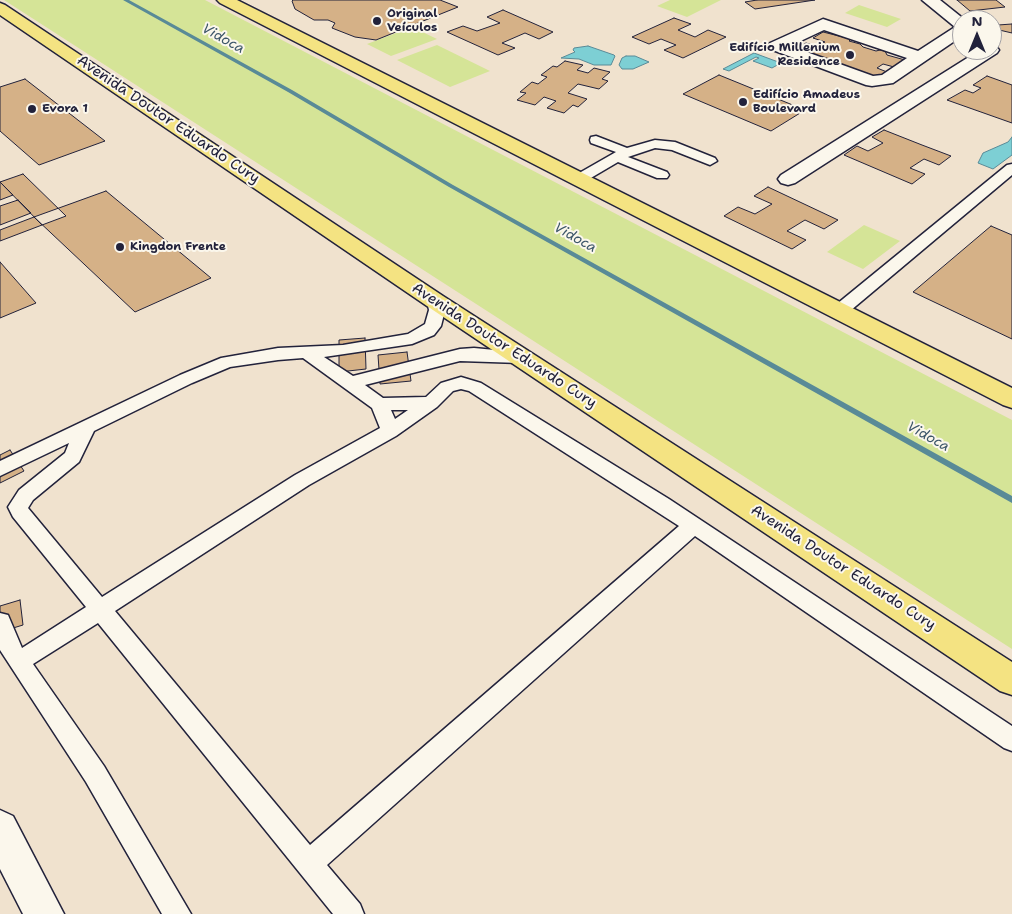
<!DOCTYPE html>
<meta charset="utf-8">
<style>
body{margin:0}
#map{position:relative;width:1012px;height:914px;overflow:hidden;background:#f0e2ce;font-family:"Shantell Sans",sans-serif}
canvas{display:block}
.north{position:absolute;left:952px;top:10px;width:50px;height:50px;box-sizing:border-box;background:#fbf7ec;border:1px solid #a4a2a5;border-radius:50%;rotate:0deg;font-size:14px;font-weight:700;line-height:20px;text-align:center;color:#22223b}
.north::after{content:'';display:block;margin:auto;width:18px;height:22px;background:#22223b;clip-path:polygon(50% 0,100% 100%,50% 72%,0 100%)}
</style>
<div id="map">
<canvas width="1012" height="914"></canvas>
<div class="north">N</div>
</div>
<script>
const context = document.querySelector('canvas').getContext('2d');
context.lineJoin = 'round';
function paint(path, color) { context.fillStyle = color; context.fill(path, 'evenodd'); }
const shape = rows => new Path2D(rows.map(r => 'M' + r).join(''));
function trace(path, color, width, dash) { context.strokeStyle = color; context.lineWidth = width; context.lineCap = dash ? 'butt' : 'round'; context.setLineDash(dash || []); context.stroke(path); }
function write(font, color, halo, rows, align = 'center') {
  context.font = font + ' "Shantell Sans",sans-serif'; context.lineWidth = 4; context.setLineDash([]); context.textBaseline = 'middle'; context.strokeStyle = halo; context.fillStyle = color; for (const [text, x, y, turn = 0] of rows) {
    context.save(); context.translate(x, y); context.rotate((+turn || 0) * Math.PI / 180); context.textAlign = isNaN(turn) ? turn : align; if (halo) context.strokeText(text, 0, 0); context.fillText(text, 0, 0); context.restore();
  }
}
paint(shape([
 [4,0,205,0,1012,420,1012,649],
 [670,0,721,0,687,17,657,6],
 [859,5,901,19,887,27,845,13],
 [412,27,437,39,391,56,367,44],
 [437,45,490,71,450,87,397,60],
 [864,225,900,241,863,269,827,252]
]), '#d5e497');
const water = shape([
 [588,46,614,55,615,56,611,65,594,65,579,59,561,58,575,52,573,50,574,48,588,46],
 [754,53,781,63,772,68,753,61,759,58,756,57,729,71,723,69,754,53],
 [626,56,635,56,649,62,633,69,622,69,619,65,622,58,626,56],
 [1012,137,1012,155,993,169,978,163,983,153,1008,142,1012,137]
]);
paint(water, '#7dcfd4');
trace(water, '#598a97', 1);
paint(shape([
 [123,0,129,0,292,90,453,185,1012,496,1012,503,449,187,288,92,123,0]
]), '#598a97');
const building = shape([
 [293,0,440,0,458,7,376,40,355,37,332,28,335,23,328,20,314,20,295,9,292,1,293,0],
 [757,0,815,0,755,9,745,2,757,0],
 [957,0,996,0,1005,7,970,11,957,0],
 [503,10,553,32,539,39,525,33,502,43,515,48,498,55,447,32,463,26,477,31,500,23,487,17,503,10],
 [674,18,691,24,678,30,695,37,708,30,726,37,683,58,664,50,676,45,661,39,649,44,632,37,674,18],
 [1012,24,1012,33,995,29,998,25,1012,24],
 [823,32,851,39,849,41,860,44,863,47,876,51,880,50,885,51,887,55,905,60,894,67,883,64,877,68,887,72,877,79,825,61,827,59,794,49,806,43,816,46,825,42,813,38,823,32],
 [565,61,583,65,577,70,588,73,594,68,610,72,602,79,608,81,599,89,578,84,568,93,587,99,578,107,573,105,564,113,547,108,556,101,544,97,535,105,517,100,526,93,520,92,532,82,538,84,547,77,541,75,553,66,557,67,565,61],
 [719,75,805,110,771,131,683,94,719,75],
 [987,76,1012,85,1012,123,947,100,965,90,973,93,981,88,973,85,987,76],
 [25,79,105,141,39,165,0,131,0,87,25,79],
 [884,130,922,145,951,156,939,165,924,159,910,168,925,174,912,184,844,155,857,146,868,151,883,143,872,137,884,130],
 [23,174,66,216,42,225,0,182,23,174],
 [0,182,13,195,0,200,0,182],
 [768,187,838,220,824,229,805,220,787,231,806,240,792,249,724,216,738,207,755,214,772,204,754,196,768,187],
 [106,191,211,278,135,312,34,217,106,191],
 [18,200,31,213,0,225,0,206,18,200],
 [34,217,42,225,0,241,0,230,34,217],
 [991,226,1012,235,1012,339,913,292,991,226],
 [0,262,36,303,0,318,0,262],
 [365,338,366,369,339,372,339,340,365,338],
 [407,352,411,381,380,384,378,355,407,352],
 [10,450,24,471,0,483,0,455,10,450],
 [20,600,23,625,0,632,0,606,20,600]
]);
paint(building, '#d5b187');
trace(building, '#22223b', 1);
const service = shape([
 [596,136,627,148,655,140,675,142,715,158,717,161,710,165,672,150,655,148,628,157,667,172,669,175,667,178,657,178,618,162,584,182,574,182,572,179,574,176,616,152,591,143,590,140,591,137,596,136],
 [1012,164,1012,175,844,316,832,316,830,312,832,308,1007,165,1012,164],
 [435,296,441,298,445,310,441,326,434,335,412,344,324,357,353,376,460,349,474,348,526,353,528,357,526,361,520,363,460,361,365,385,383,398,426,397,441,383,461,377,481,383,669,499,1012,726,1012,751,1004,748,695,536,327,865,360,904,364,914,333,914,98,623,33,664,104,766,191,914,162,914,86,782,0,650,0,613,8,615,22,648,86,607,13,517,8,507,19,490,65,453,69,443,0,476,0,461,180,375,221,358,278,348,343,345,408,334,425,324,429,310,427,301,429,298,435,296],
 [303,358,372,408,380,428,295,475,102,597,28,508,33,500,79,462,94,431,192,383,230,367,278,360,303,358],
 [461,389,469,391,679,526,310,845,115,611,309,485,396,436,437,407,453,391,461,389],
 [391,410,408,410,395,419,391,410]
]);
const minor = shape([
 [922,0,940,0,965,20,962,20,962,36,893,83,872,86,866,85,770,49,768,46,770,43,823,19,918,51,955,27,922,0],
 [824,30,907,58,882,75,873,76,790,46,824,30],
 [992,45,997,47,999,50,997,53,795,183,788,185,781,183,778,179,781,175,980,50,992,50,992,45]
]);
const secondary = shape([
 [0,810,13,816,64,914,23,914,0,869,0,810]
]);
const primary = shape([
 [217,0,237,0,1012,388,1012,408,1003,405,220,3,217,0],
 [0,3,5,5,443,296,1012,662,1012,695,1000,691,427,306,0,15,0,3]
]);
trace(service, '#22223b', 3);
trace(minor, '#22223b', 3);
trace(secondary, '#22223b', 3);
trace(primary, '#22223b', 3);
paint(service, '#fbf7ec');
paint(minor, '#fbf7ec');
paint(secondary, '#fbf7ec');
paint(primary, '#f4e382');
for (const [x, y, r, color] of [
 [377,21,5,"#22223b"],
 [850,55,5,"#22223b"],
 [743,102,5,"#22223b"],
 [32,109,5,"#22223b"],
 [120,247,5,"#22223b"]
]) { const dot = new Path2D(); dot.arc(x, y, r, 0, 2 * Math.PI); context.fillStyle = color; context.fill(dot); trace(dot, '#fbf7ec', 2); }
write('bold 12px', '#22223b', '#fbf7ec', [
 ["Original",387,14],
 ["Veículos",387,28],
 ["Edifício Millenium",840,48,"right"],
 ["Residence",840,62,"right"],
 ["Edifício Amadeus",753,95],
 ["Boulevard",753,109],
 ["Evora 1",42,109],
 ["Kingdon Frente",130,247]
], 'left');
write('italic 14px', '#3d5669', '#fbf7ec', [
 ["Vidoca",223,39,29],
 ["Vidoca",575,238,29],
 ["Vidoca",928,437,29]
]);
write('15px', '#22223b', '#fbf7ec', [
 ["Avenida Doutor Eduardo Cury",168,120,34],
 ["Avenida Doutor Eduardo Cury",504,346,33],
 ["Avenida Doutor Eduardo Cury",843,568,33]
]);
</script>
